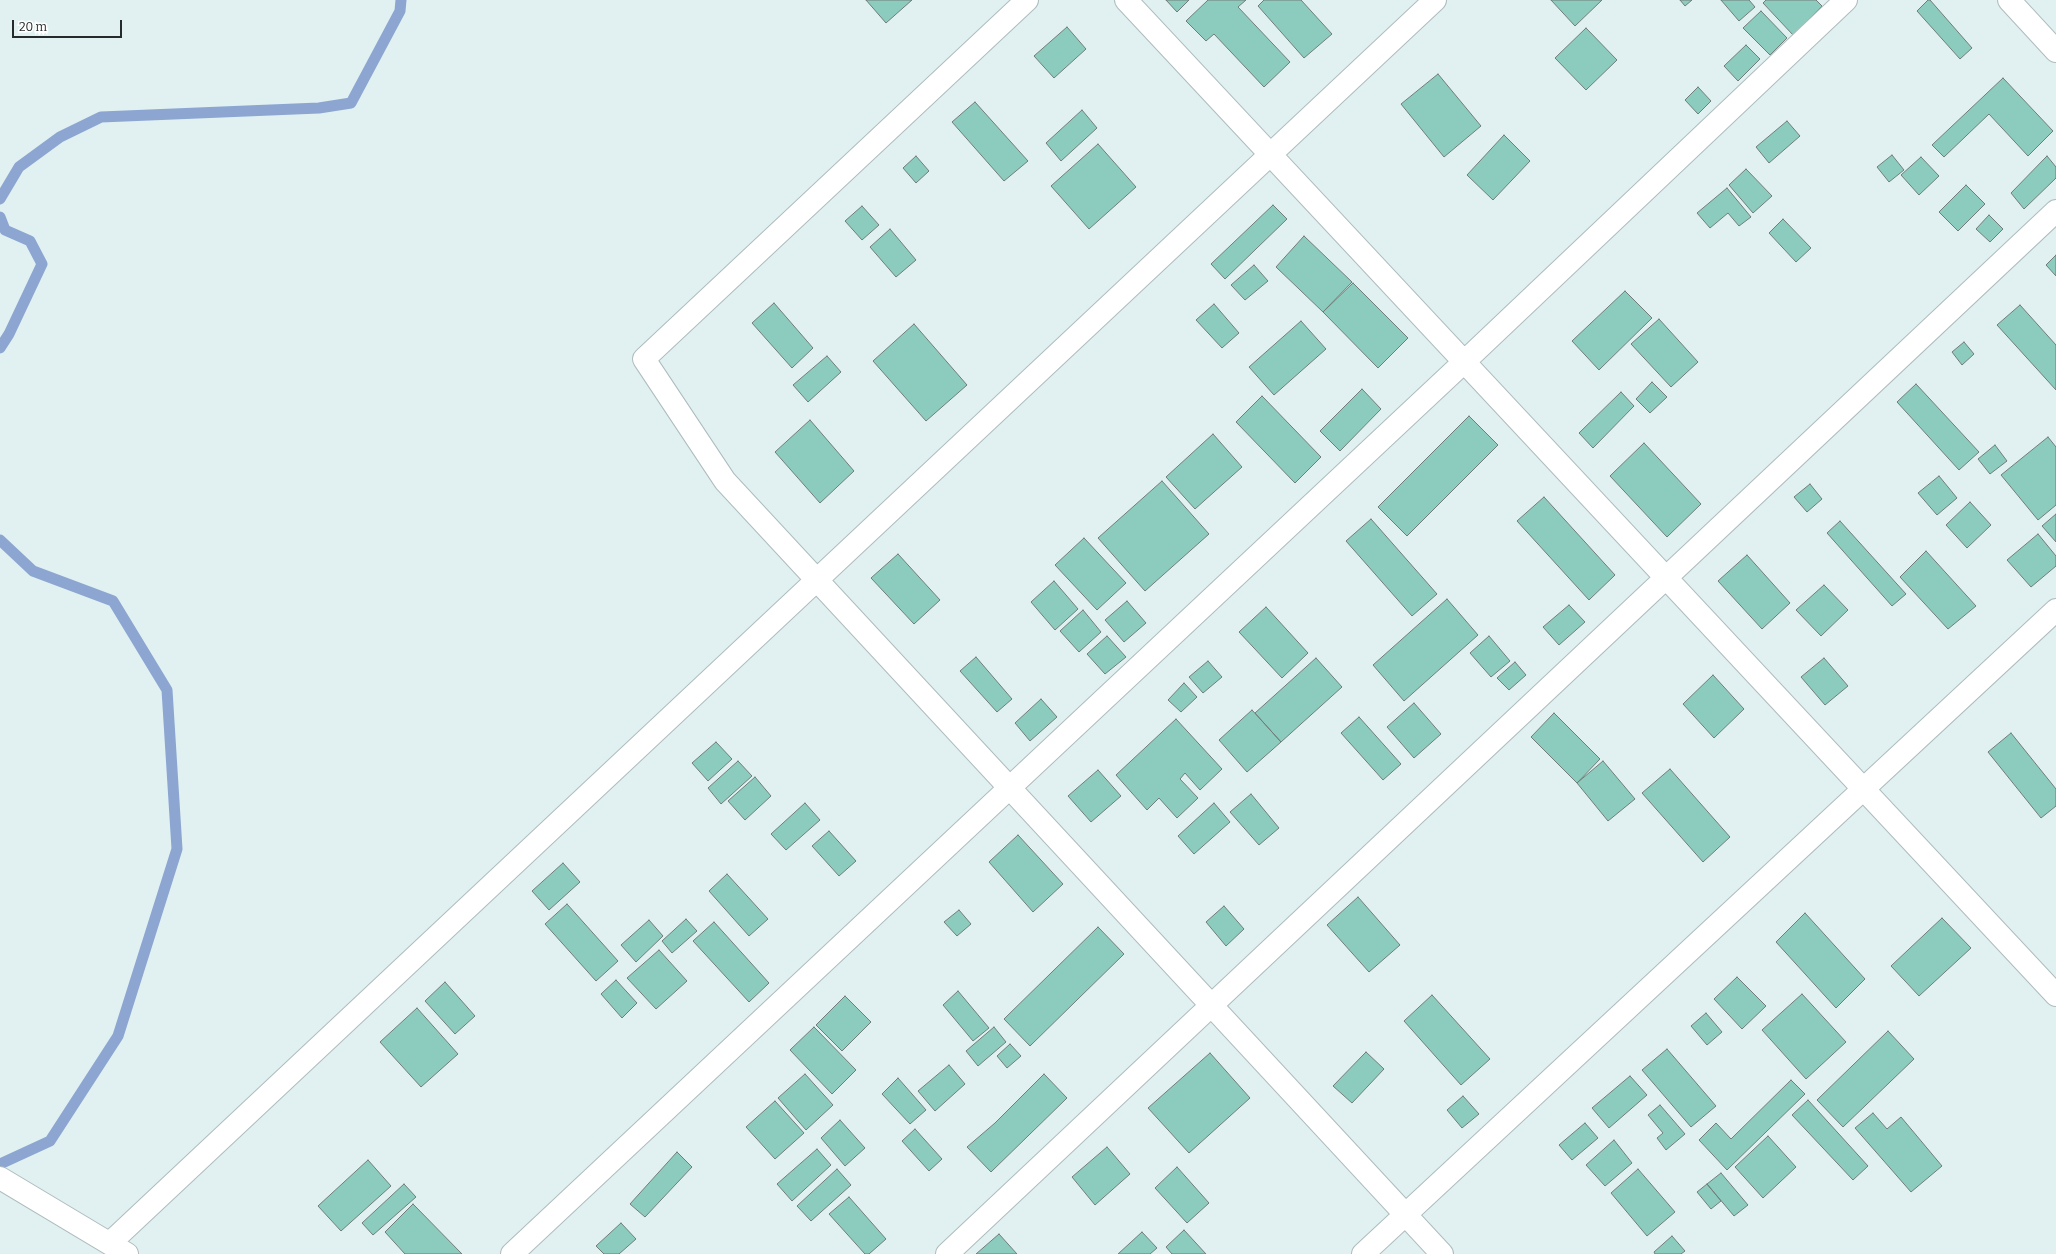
<!DOCTYPE html>
<style>
body{margin:0}
#map{position:relative;width:2056px;height:1254px;overflow:hidden;background:#e1f1f2;font-family:Bitter,serif}
canvas{display:block}
.scale{position:absolute;left:12px;top:20px;width:110px;height:18px;box-sizing:border-box;border:2px solid #252a2b;border-top:0;padding-left:5px;font-size:12px;line-height:14px;white-space:nowrap;color:#252a2b;-webkit-text-stroke:3px #fff;paint-order:stroke}
</style>
<div id="map">
<canvas width="2056" height="1254"></canvas>
<div class="scale">20 m</div>
</div>
<script>
const context = document.querySelector('canvas').getContext('2d');
context.lineJoin = 'round';
const shape = rows => new Path2D(rows.map(r => 'M' + r).join(''));
function trace(path, color, width, dash) { context.strokeStyle = color; context.lineWidth = width; context.lineCap = dash ? 'butt' : 'round'; context.setLineDash(dash || []); context.stroke(path); }
function paint(path, color) { context.fillStyle = color; context.fill(path, 'evenodd'); }
trace(shape([
 [0,199,19,167,60,137,101,117,319,108,351,103,400,11,401,0],
 [0,217,5,230,30,241,42,264,9,334,0,348],
 [0,540,33,571,113,601,167,690,177,849,118,1036,50,1141,0,1164]
]), '#8ca6d1', 11);
const building = shape([
 [866,0,912,0,886,23,866,0],
 [1166,0,1189,0,1177,12,1166,0],
 [1208,0,1246,0,1238,7,1290,62,1264,87,1214,34,1206,41,1186,21,1208,0],
 [1264,0,1301,0,1332,34,1304,58,1258,6,1264,0],
 [1551,0,1602,0,1575,26,1551,0],
 [1680,0,1692,0,1685,6,1680,0],
 [1721,0,1749,0,1755,7,1739,21,1721,0],
 [1766,0,1816,0,1822,6,1793,35,1763,3,1766,0],
 [1928,0,1930,0,1972,48,1960,59,1917,11,1928,0],
 [1761,11,1787,38,1770,55,1743,28,1761,11],
 [1067,27,1086,49,1054,78,1034,56,1067,27],
 [1586,28,1617,60,1586,90,1555,58,1586,28],
 [1746,45,1760,59,1738,81,1724,66,1746,45],
 [1438,74,1481,126,1444,157,1401,104,1438,74],
 [2003,78,2053,131,2028,156,1989,114,1944,157,1932,145,2003,78],
 [1698,87,1711,101,1698,114,1685,100,1698,87],
 [975,102,1028,161,1004,181,952,122,975,102],
 [1082,110,1097,128,1061,161,1046,143,1082,110],
 [1787,121,1800,136,1769,163,1756,147,1787,121],
 [1504,135,1530,161,1493,200,1467,175,1504,135],
 [1098,144,1136,187,1089,229,1051,186,1098,144],
 [1892,155,1904,170,1889,182,1877,167,1892,155],
 [916,156,929,171,916,183,903,168,916,156],
 [2047,156,2056,167,2056,178,2024,209,2011,193,2047,156],
 [1921,157,1939,176,1919,195,1901,175,1921,157],
 [1746,169,1772,196,1753,213,1729,185,1746,169],
 [1966,185,1985,204,1958,231,1939,212,1966,185],
 [1727,188,1751,217,1739,226,1728,213,1710,228,1697,213,1727,188],
 [1273,205,1287,219,1225,279,1211,264,1273,205],
 [862,206,879,225,862,240,845,221,862,206],
 [1989,215,2003,229,1990,242,1976,229,1989,215],
 [1783,219,1811,248,1796,262,1769,233,1783,219],
 [890,229,916,260,896,277,870,247,890,229],
 [1304,236,1352,282,1323,312,1276,267,1304,236],
 [2056,255,2056,276,2046,265,2056,255],
 [1254,265,1268,281,1245,300,1231,285,1254,265],
 [1353,283,1408,338,1378,368,1323,312,1353,283],
 [1625,291,1652,318,1599,370,1572,341,1625,291],
 [774,303,813,348,792,368,752,323,774,303],
 [1214,304,1239,333,1222,348,1196,320,1214,304],
 [2020,305,2056,345,2056,390,1997,325,2020,305],
 [1659,319,1698,362,1671,387,1631,344,1659,319],
 [1301,321,1326,349,1274,395,1249,367,1301,321],
 [914,324,967,385,926,421,873,361,914,324],
 [1964,342,1974,354,1962,365,1952,352,1964,342],
 [827,356,841,372,808,402,793,385,827,356],
 [1652,382,1667,397,1650,413,1636,399,1652,382],
 [1916,384,1979,452,1959,470,1897,402,1916,384],
 [1362,389,1381,409,1340,451,1320,431,1362,389],
 [1621,392,1634,406,1593,448,1579,433,1621,392],
 [1262,396,1321,457,1295,483,1236,422,1262,396],
 [1469,416,1498,445,1407,536,1378,507,1469,416],
 [810,420,854,471,820,503,775,452,810,420],
 [1213,434,1242,467,1195,509,1166,477,1213,434],
 [2048,437,2056,447,2056,505,2038,520,2001,475,2048,437],
 [1644,443,1701,504,1667,537,1610,476,1644,443],
 [1995,445,2007,461,1990,474,1978,459,1995,445],
 [1939,476,1957,498,1937,515,1918,493,1939,476],
 [1162,481,1209,534,1145,591,1098,538,1162,481],
 [1810,484,1822,499,1807,512,1794,497,1810,484],
 [1544,497,1615,575,1589,600,1517,521,1544,497],
 [1970,502,1991,525,1967,548,1946,525,1970,502],
 [2056,514,2056,542,2042,526,2056,514],
 [1371,519,1437,594,1412,616,1346,541,1371,519],
 [1840,521,1906,594,1892,606,1827,533,1840,521],
 [2038,534,2056,556,2056,566,2031,587,2007,560,2038,534],
 [1084,538,1126,583,1097,610,1055,565,1084,538],
 [1926,551,1976,606,1948,629,1900,577,1926,551],
 [898,554,940,600,914,624,871,578,898,554],
 [1747,555,1790,603,1762,629,1718,581,1747,555],
 [1054,581,1078,609,1055,630,1031,602,1054,581],
 [1824,585,1848,610,1821,636,1796,610,1824,585],
 [1447,599,1478,635,1404,701,1373,665,1447,599],
 [1127,601,1146,623,1124,642,1105,620,1127,601],
 [1569,605,1585,622,1559,645,1543,627,1569,605],
 [1266,607,1308,653,1282,678,1239,632,1266,607],
 [1083,610,1101,632,1079,652,1060,631,1083,610],
 [1107,636,1126,657,1105,674,1087,654,1107,636],
 [1489,636,1510,661,1491,677,1470,653,1489,636],
 [976,657,1012,699,997,712,960,671,976,657],
 [1316,658,1342,687,1281,742,1255,713,1316,658],
 [1824,658,1848,686,1825,705,1801,677,1824,658],
 [1208,661,1222,677,1203,693,1189,677,1208,661],
 [1515,662,1526,675,1509,690,1497,678,1515,662],
 [1713,675,1744,709,1714,738,1683,704,1713,675],
 [1184,683,1197,697,1181,712,1168,700,1184,683],
 [1041,699,1057,717,1030,741,1015,723,1041,699],
 [1414,703,1441,734,1414,758,1387,727,1414,703],
 [1252,710,1281,742,1247,772,1219,740,1252,710],
 [1554,713,1600,759,1577,783,1531,737,1554,713],
 [1359,717,1401,764,1383,780,1341,733,1359,717],
 [1176,719,1222,769,1200,790,1185,773,1180,779,1198,798,1177,818,1159,798,1147,810,1116,775,1176,719],
 [2011,733,2056,789,2056,806,2041,818,1988,752,2011,733],
 [716,742,732,759,708,781,692,763,716,742],
 [738,761,752,776,721,804,708,788,738,761],
 [1603,761,1635,799,1608,821,1577,783,1603,761],
 [1670,769,1730,837,1703,862,1642,793,1670,769],
 [1098,770,1121,796,1091,822,1068,796,1098,770],
 [755,777,771,796,745,820,728,801,755,777],
 [1251,794,1279,828,1259,845,1230,812,1251,794],
 [805,803,820,820,786,850,771,834,805,803],
 [1214,803,1230,822,1194,854,1178,836,1214,803],
 [829,831,856,861,839,876,812,846,829,831],
 [1018,835,1063,884,1033,912,989,862,1018,835],
 [563,863,580,882,549,910,532,891,563,863],
 [727,874,768,919,749,936,709,891,727,874],
 [1358,897,1400,945,1369,972,1327,925,1358,897],
 [567,904,618,961,596,981,545,924,567,904],
 [1224,906,1244,929,1226,946,1206,922,1224,906],
 [959,910,971,924,957,936,944,922,959,910],
 [1805,913,1865,979,1836,1008,1776,942,1805,913],
 [1942,918,1971,948,1919,996,1891,966,1942,918],
 [686,919,697,931,672,953,662,941,686,919],
 [649,920,663,936,636,962,621,945,649,920],
 [714,922,769,983,749,1002,693,941,714,922],
 [1098,927,1124,954,1030,1046,1004,1019,1098,927],
 [659,950,687,981,656,1009,627,978,659,950],
 [1737,977,1766,1006,1742,1029,1714,999,1737,977],
 [616,980,637,1003,622,1018,601,994,616,980],
 [445,982,475,1016,455,1034,425,1001,445,982],
 [958,991,989,1028,973,1041,943,1005,958,991],
 [1802,994,1846,1042,1806,1079,1762,1030,1802,994],
 [1432,995,1490,1059,1461,1085,1404,1021,1432,995],
 [845,996,871,1022,842,1051,816,1025,845,996],
 [417,1008,458,1054,421,1087,380,1042,417,1008],
 [1706,1013,1722,1032,1707,1045,1691,1026,1706,1013],
 [814,1027,856,1070,832,1094,790,1050,814,1027],
 [994,1027,1006,1042,978,1066,966,1051,994,1027],
 [1888,1031,1914,1059,1843,1127,1817,1100,1888,1031],
 [1010,1044,1021,1056,1007,1068,997,1056,1010,1044],
 [1667,1049,1716,1106,1691,1127,1642,1070,1667,1049],
 [1366,1052,1384,1069,1352,1103,1333,1086,1366,1052],
 [1210,1053,1250,1098,1189,1153,1148,1108,1210,1053],
 [949,1065,965,1084,935,1111,918,1091,949,1065],
 [805,1074,833,1105,806,1130,778,1098,805,1074],
 [1044,1074,1067,1098,991,1172,967,1147,995,1123,1044,1074],
 [1630,1076,1647,1095,1609,1128,1592,1108,1630,1076],
 [898,1078,926,1110,910,1124,882,1094,898,1078],
 [1791,1080,1805,1094,1727,1170,1699,1140,1716,1123,1731,1139,1791,1080],
 [1463,1096,1479,1114,1462,1128,1447,1110,1463,1096],
 [1808,1100,1868,1166,1853,1180,1792,1115,1808,1100],
 [775,1101,804,1133,775,1159,746,1127,775,1101],
 [1660,1105,1685,1134,1666,1150,1657,1138,1663,1133,1648,1115,1660,1105],
 [1873,1113,1887,1129,1901,1117,1942,1166,1911,1192,1855,1128,1873,1113],
 [840,1120,865,1148,845,1166,821,1138,840,1120],
 [1585,1123,1598,1138,1572,1160,1559,1145,1585,1123],
 [915,1129,942,1159,929,1171,902,1141,915,1129],
 [1768,1136,1796,1167,1763,1198,1735,1167,1768,1136],
 [1614,1140,1632,1163,1605,1186,1586,1165,1614,1140],
 [1107,1147,1130,1174,1095,1205,1072,1177,1107,1147],
 [817,1149,831,1165,792,1201,777,1184,817,1149],
 [677,1152,692,1167,645,1217,630,1204,677,1152],
 [368,1160,391,1186,341,1231,318,1206,368,1160],
 [1177,1167,1209,1203,1187,1223,1155,1188,1177,1167],
 [837,1169,851,1185,811,1221,797,1206,837,1169],
 [1638,1169,1675,1212,1647,1236,1611,1193,1638,1169],
 [1721,1173,1748,1205,1734,1216,1707,1184,1721,1173],
 [404,1184,416,1197,373,1235,362,1223,404,1184],
 [1707,1184,1721,1201,1711,1209,1697,1192,1707,1184],
 [849,1197,886,1239,869,1254,865,1254,829,1214,849,1197],
 [413,1204,462,1254,405,1254,385,1232,413,1204],
 [621,1223,636,1239,619,1254,604,1254,596,1246,621,1223],
 [1184,1230,1206,1254,1172,1254,1166,1247,1184,1230],
 [1142,1232,1157,1248,1150,1254,1118,1254,1142,1232],
 [999,1234,1017,1254,976,1254,999,1234],
 [1672,1236,1685,1251,1681,1254,1655,1254,1654,1252,1672,1236]
]);
paint(building, '#8cccbe');
trace(building, '#707d7a', 1);
const minor = shape([
 [1027,0,644,359,725,481,1442,1254],
 [1126,0,2056,995],
 [2009,0,2056,51],
 [0,1178,127,1254],
 [110,1243,1435,0],
 [512,1254,1464,362,1846,0],
 [947,1254,2056,211],
 [1363,1254,2056,610]
]);
trace(minor, '#aebcbe', 24);
trace(minor, '#fff', 22);
</script>
